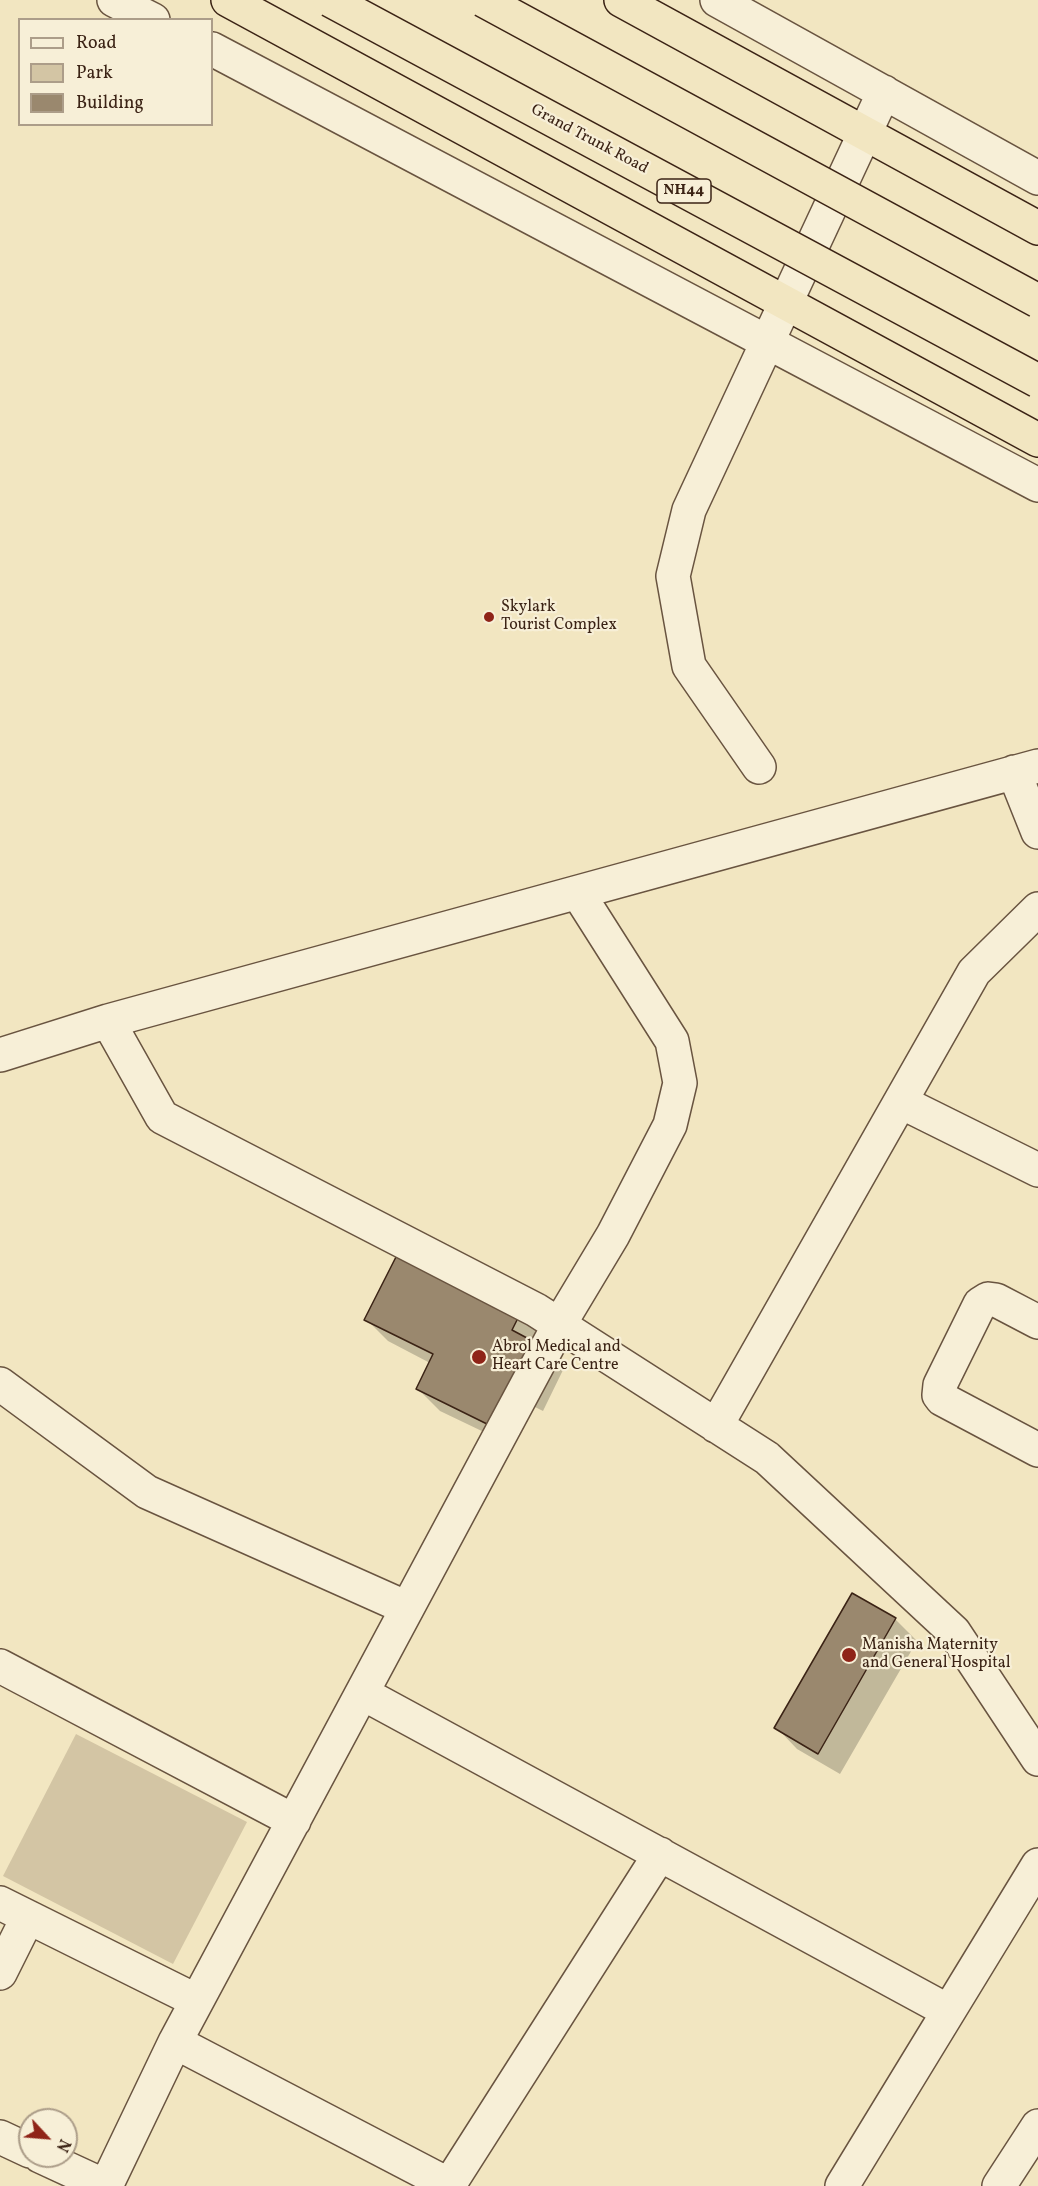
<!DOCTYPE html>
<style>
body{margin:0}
#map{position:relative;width:1038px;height:2186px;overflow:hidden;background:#f2e6c1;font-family:Vollkorn,serif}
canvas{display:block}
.legend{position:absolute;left:18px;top:18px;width:195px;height:108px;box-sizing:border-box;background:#f7efd7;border:2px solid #ac9d89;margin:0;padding:8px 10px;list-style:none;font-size:18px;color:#3b2315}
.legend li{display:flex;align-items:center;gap:12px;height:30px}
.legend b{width:30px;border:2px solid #ac9d89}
.north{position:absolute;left:18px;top:2108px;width:60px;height:60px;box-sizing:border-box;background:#f7efd7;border:2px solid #ac9d89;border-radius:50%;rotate:116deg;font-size:16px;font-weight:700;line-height:24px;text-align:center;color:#3b2315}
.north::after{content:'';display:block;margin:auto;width:21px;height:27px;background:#8f2418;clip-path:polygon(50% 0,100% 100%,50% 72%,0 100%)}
</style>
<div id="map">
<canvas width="1038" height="2186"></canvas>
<ul class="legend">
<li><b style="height:8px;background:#f7efd7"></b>Road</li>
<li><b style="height:16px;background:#d3c5a4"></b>Park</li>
<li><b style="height:16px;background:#9a886e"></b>Building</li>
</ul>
<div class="north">N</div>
</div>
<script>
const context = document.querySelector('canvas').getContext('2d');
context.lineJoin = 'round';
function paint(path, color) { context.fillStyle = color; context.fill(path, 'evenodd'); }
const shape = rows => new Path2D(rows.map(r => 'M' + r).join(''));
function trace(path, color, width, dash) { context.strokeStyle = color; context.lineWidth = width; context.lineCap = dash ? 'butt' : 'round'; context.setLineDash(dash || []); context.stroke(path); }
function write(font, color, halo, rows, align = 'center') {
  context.font = font + ' Vollkorn,serif'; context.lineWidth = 4.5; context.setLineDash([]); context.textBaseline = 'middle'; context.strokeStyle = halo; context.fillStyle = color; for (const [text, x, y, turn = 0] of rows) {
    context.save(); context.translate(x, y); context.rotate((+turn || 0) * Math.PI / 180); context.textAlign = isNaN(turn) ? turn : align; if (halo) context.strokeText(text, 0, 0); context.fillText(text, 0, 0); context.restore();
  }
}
paint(shape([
 [76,1734,247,1822,173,1964,3,1876]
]), '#d3c5a4');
paint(shape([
 [520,1314,542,1336,542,1348,563,1370,543,1411,531,1405,511,1445,440,1411,418,1389,430,1363,388,1341,366,1319],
 [895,1619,917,1641,840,1774,797,1749,776,1727]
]), '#0003');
const building = shape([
 [399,1251,521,1312,512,1330,542,1346,489,1425,416,1389,433,1354,364,1320,399,1251],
 [852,1593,896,1618,818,1754,774,1728,852,1593]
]);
paint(building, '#9a886e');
trace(building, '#3b2315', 1.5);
const minor = shape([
 [114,0,153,20],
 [717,0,1038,178],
 [212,49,1038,485],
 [759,767,689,666,673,576,689,510,884,92],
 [1014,772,1038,832],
 [108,1021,162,1117,536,1310,767,1458,954,1632,1038,1759],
 [0,1055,108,1021,1038,766],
 [901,1102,1038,1170],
 [1038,1322,996,1300,988,1299,980,1304,940,1385,939,1395,942,1399,1038,1450],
 [0,1384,147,1492,407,1608],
 [716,1426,974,972,1038,909],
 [0,1666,294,1821],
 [362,1693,948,2011],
 [0,1903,197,2001],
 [0,1973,28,1917],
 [175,2042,451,2186],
 [0,2137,30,2151],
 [40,2156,105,2186],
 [449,2185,660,1854],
 [106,2186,175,2042,559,1325,613,1235,670,1125,680,1083,672,1041,578,893],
 [842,2186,1038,1865],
 [999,2186,1038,2126]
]);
const highway = shape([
 [228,0,1038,440],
 [621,0,1038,228]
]);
trace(minor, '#695440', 36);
trace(highway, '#3b2315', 36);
trace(minor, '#f7efd7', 33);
trace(highway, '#f2e6c1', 33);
const highwayBridge = shape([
 [330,0,1038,381],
 [483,0,1038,301]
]);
trace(highwayBridge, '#3b2315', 36, []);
trace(highwayBridge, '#f2e6c1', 33);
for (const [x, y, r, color] of [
 [489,617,6,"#8f2418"],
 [479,1357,8,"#8f2418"],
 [849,1655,8,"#8f2418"]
]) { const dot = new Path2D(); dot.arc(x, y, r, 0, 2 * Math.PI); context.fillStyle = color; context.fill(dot); trace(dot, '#f7efd7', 2); }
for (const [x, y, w] of [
 [684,191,54]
]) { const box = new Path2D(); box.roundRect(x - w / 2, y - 12, w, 24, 4.5); context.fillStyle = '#f7efd7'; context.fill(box); trace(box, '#3b2315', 1.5); }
write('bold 15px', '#3b2315', null, [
 ["NH44",684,191]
]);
write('16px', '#3b2315', '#f7efd7', [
 ["Grand Trunk Road",589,140,28]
]);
write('16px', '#3b2315', '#f7efd7', [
 ["Skylark",501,608],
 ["Tourist Complex",501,626],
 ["Abrol Medical and",492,1348],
 ["Heart Care Centre",492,1366],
 ["Manisha Maternity",862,1646],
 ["and General Hospital",862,1664]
], 'left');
</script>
